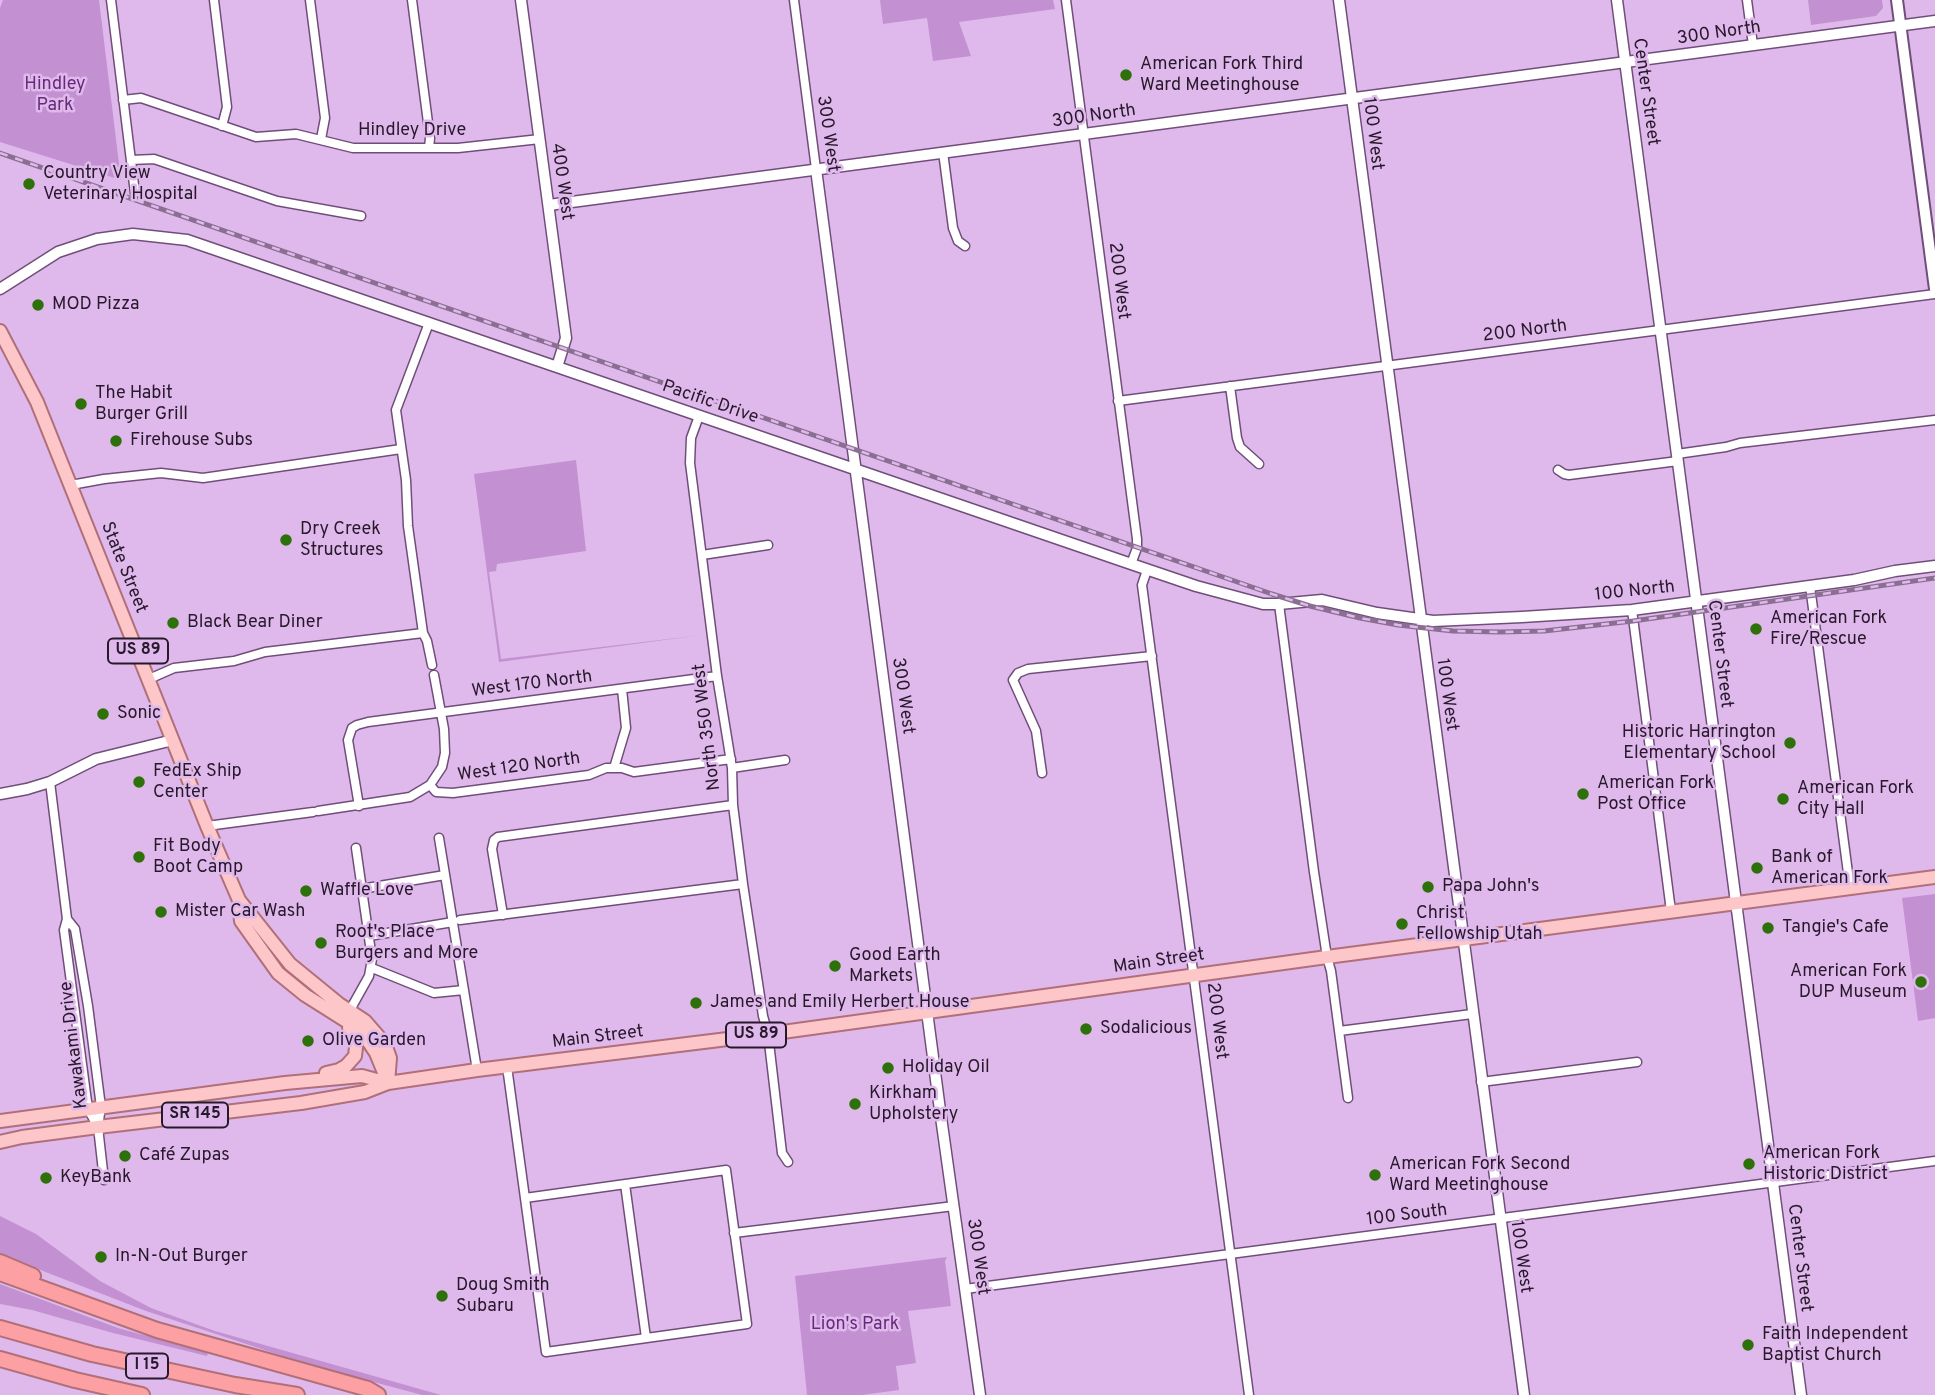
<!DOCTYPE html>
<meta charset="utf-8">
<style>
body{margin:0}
canvas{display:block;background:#dfb9eb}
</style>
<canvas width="1935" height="1395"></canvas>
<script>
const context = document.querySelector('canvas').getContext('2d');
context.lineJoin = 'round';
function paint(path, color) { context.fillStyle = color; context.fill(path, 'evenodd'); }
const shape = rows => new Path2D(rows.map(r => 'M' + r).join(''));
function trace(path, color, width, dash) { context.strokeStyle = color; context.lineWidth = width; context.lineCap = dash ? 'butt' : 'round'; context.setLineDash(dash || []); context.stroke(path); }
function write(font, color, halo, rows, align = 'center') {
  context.font = font + ' Overpass,sans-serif'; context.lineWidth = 5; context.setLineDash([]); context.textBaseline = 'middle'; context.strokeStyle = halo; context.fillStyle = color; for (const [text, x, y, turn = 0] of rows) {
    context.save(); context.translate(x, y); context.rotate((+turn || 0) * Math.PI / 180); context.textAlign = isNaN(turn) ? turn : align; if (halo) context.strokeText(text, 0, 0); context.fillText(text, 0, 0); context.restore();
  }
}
paint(shape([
 [3,0,99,0,121,180,0,142,0,8],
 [880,0,1053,0,1055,9,959,22,971,56,933,61,927,18,883,24],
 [1808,0,1882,0,1883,8,1876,16,1811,25],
 [576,460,586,551,497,564,496,571,489,572,501,659,702,635,499,662,474,474],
 [1935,894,1935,1018,1918,1021,1902,898],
 [0,1216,36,1234,100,1281,151,1308,215,1331,441,1395,422,1395,307,1364,146,1311,48,1273,0,1253],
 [947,1257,945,1261,951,1306,908,1311,916,1363,896,1366,899,1390,862,1395,807,1395,795,1276],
 [0,1284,118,1328,208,1353,207,1356,113,1333,32,1310,0,1304]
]), '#c391d2');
const minor = shape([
 [111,0,135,193],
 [214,0,227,107,222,126],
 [310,0,325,118,321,139],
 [412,0,430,138,429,148],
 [794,0,816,169],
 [1066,0,1137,539,1137,548,1131,564],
 [1747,0,1753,45],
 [123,100,141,98,256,137,296,134,353,148,458,148,540,139],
 [943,152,953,228,958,241,965,246],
 [131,160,154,159,277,201,361,216],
 [429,323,396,410,406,480,408,526,423,633,427,641,432,665],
 [1230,386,1237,438,1240,447,1259,464],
 [1118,401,1935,294],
 [699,416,691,438,690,463,717,676,732,768,733,805,743,884,763,1016,768,1034,782,1153,788,1162],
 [1677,454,1726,447,1740,443,1935,420],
 [1558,470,1564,474,1569,475,1678,461],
 [71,485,104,479,161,473,203,478,401,449],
 [702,555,768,545],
 [1147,570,1142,585,1249,1395],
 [1810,586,1850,888],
 [1279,604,1314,872,1327,957,1331,971,1348,1098],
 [1632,610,1671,911],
 [149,679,174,668,234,661,265,652,423,633],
 [614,768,626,728,622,689],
 [732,768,785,760],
 [1042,773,1036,731,1013,680,1018,673,1028,669,1152,656],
 [50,782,67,919,64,930,88,1109,98,1127],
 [430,785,436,792,453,793,589,775,606,768,622,768,634,772,731,759],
 [359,806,348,740,352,728,357,725,368,722,717,676],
 [318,811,410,797,430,785,442,767,445,753,444,729,434,675],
 [207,826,313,812],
 [439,838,477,1070],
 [361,889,445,875],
 [503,915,492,849,494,840,498,837,733,805],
 [67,919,75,929,88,1006,101,1107,98,1127,104,1180],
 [460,920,743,884],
 [369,936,453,922],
 [372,968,434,993,464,990],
 [350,1010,369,976,372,959,356,848],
 [1339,1031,1472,1014],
 [507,1067,509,1081,546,1352,747,1324,726,1170,525,1198],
 [1481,1082,1637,1062],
 [625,1184,646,1338],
 [734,1233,954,1206],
 [965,1289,1935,1161]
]);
const tertiary = shape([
 [521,0,566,338,557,367],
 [1339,0,1524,1395],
 [1617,0,1801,1395],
 [816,169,940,1110,980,1395],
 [549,205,1935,21],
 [0,289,58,252,97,239,133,234,187,240,1140,567,1196,586,1263,604,1279,604,1322,600,1377,613,1433,621,1522,617,1632,610,1854,580,1895,571,1935,566],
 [0,794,27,789,50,782,96,759,173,740]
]);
const secondary = shape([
 [1897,0,1935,289]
]);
const primary = shape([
 [0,331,37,402,207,826,239,900,290,964,339,1004,365,1021,385,1044,390,1058,388,1083],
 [239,901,241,921,278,973,305,995,354,1026,364,1035,376,1053,387,1080],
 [326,1073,339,1070,346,1066,355,1056,357,1039,349,1028],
 [0,1121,285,1083,362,1076,388,1083],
 [0,1142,22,1137,98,1127,301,1103,365,1092,388,1083,477,1070,768,1034,1327,957,1935,877]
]);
const motorway = shape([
 [0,1262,33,1276],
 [0,1273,157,1330,368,1389,378,1395],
 [0,1328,92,1354,235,1385,297,1395],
 [0,1359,75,1380,142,1395]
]);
trace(minor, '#704e7a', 11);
trace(tertiary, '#704e7a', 13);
trace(secondary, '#704e7a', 14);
trace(primary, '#b17079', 16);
trace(motorway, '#b17079', 18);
trace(minor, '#fff', 8);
trace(tertiary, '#fff', 10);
trace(secondary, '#fff', 10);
trace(primary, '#fdc6c8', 12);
trace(motorway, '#fca0a3', 14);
const rail = shape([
 [0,153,1272,594,1310,606,1360,618,1398,625,1453,631,1500,632,1544,631,1633,621,1935,578]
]);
trace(rail, '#8b6f93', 5);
trace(rail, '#dfb9eb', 2.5, [8]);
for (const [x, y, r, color] of [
 [1126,75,7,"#2e700a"],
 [29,184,7,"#2e700a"],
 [38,305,7,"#2e700a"],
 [81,404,7,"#2e700a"],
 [116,441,7,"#2e700a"],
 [286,540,7,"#2e700a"],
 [173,623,7,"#2e700a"],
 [1756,629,7,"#2e700a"],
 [103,714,7,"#2e700a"],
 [1790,743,7,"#2e700a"],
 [139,782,7,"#2e700a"],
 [1583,794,7,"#2e700a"],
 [1783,799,7,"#2e700a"],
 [139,857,7,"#2e700a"],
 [1757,868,7,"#2e700a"],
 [1428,887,7,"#2e700a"],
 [306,891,7,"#2e700a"],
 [161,912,7,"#2e700a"],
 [1402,924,7,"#2e700a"],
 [1768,928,7,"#2e700a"],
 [321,943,7,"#2e700a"],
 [835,966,7,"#2e700a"],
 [1921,982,7,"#2e700a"],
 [696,1003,7,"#2e700a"],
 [1086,1029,7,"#2e700a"],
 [308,1041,7,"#2e700a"],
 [888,1068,7,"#2e700a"],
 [855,1104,7,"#2e700a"],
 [125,1156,7,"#2e700a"],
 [1749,1164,7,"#2e700a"],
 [1375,1175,7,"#2e700a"],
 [46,1178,7,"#2e700a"],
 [101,1257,7,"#2e700a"],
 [442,1296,7,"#2e700a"],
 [1748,1345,7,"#2e700a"]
]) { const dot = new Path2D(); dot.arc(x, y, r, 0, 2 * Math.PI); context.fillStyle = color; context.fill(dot); trace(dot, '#dfb9eb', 2.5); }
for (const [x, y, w] of [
 [138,651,60],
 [756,1035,60],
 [195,1115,66],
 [147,1366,42]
]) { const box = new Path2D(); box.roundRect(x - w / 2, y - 12.5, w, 25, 5); context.fillStyle = '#dfb9eb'; context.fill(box); trace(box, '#27182b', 2); }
write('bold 16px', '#27182b', null, [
 ["US 89",138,651],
 ["US 89",756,1035],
 ["SR 145",195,1115],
 ["I 15",147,1366]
]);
write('18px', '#27182b', '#dfb9eb', [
 ["300 North",1719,34,-8],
 ["Center Street",1645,92,82],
 ["300 North",1094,117,-8],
 ["Hindley Drive",412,131],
 ["300 West",827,134,82],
 ["100 West",1372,134,83],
 ["400 West",561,182,82],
 ["200 West",1118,281,83],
 ["200 North",1525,332,-7],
 ["Pacific Drive",710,403,19],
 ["State Street",123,568,68],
 ["100 North",1635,592,-6],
 ["Center Street",1719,654,83],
 ["West 170 North",532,685,-7],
 ["100 West",1446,695,82],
 ["300 West",902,696,82],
 ["North 350 West",708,727,-97],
 ["West 120 North",519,768,-8],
 ["Main Street",1159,962,-8],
 ["200 West",1216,1021,83],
 ["Main Street",598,1038,-7],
 ["Kawakami Drive",75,1045,-97],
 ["100 South",1407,1216,-7],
 ["300 West",977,1257,82],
 ["100 West",1520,1257,82],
 ["Center Street",1799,1258,83]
]);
write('18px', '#27182b', '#dfb9eb', [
 ["American Fork Third",1140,65],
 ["Ward Meetinghouse",1140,86],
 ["Country View",43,174],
 ["Veterinary Hospital",43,195],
 ["MOD Pizza",52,305],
 ["The Habit",95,394],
 ["Burger Grill",95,415],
 ["Firehouse Subs",130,441],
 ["Dry Creek",300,530],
 ["Structures",300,551],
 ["American Fork",1770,619],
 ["Fire/Rescue",1770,640],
 ["Black Bear Diner",187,623],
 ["Sonic",117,714],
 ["Historic Harrington",1776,733,"right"],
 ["Elementary School",1776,754,"right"],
 ["FedEx Ship",153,772],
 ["Center",153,793],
 ["American Fork",1597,784],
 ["Post Office",1597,805],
 ["American Fork",1797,789],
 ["City Hall",1797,810],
 ["Fit Body",153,847],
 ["Boot Camp",153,868],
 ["Bank of",1771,858],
 ["American Fork",1771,879],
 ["Papa John's",1442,887],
 ["Waffle Love",320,891],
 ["Mister Car Wash",175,912],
 ["Christ",1416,914],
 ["Fellowship Utah",1416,935],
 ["Tangie's Cafe",1782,928],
 ["Root's Place",335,933],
 ["Burgers and More",335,954],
 ["Good Earth",849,956],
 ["Markets",849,977],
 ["American Fork",1907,972,"right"],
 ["DUP Museum",1907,993,"right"],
 ["James and Emily Herbert House",710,1003],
 ["Sodalicious",1100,1029],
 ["Olive Garden",322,1041],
 ["Holiday Oil",902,1068],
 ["Kirkham",869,1094],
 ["Upholstery",869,1115],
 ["American Fork",1763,1154],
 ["Historic District",1763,1175],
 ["Café Zupas",139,1156],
 ["American Fork Second",1389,1165],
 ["Ward Meetinghouse",1389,1186],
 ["KeyBank",60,1178],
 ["In-N-Out Burger",115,1257],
 ["Doug Smith",456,1286],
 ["Subaru",456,1307],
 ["Faith Independent",1762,1335],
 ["Baptist Church",1762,1356]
], 'left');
write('18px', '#672979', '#dfb9eb', [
 ["Hindley",55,85],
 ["Park",55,106],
 ["Lion's Park",855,1325]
]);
</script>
